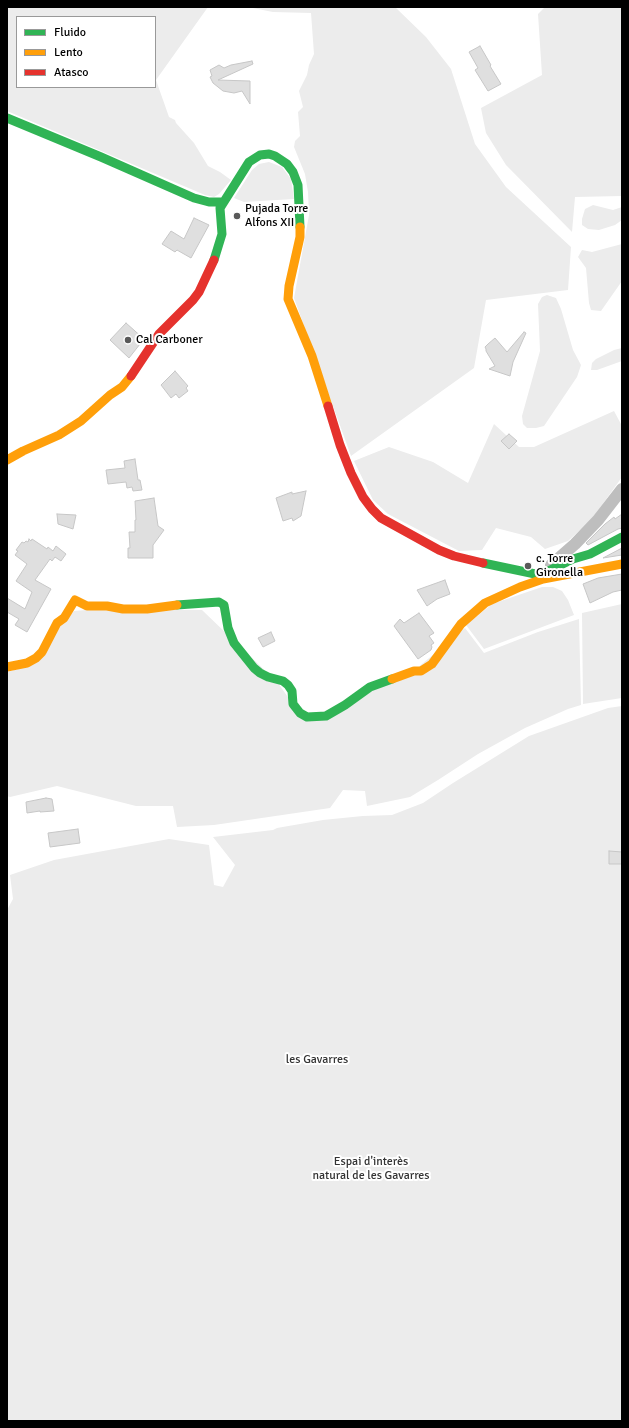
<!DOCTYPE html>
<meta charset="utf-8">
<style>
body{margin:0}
#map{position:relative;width:629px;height:1428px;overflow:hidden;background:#fff;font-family:Signika,sans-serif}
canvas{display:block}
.frame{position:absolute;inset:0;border:8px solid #000;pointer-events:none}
.legend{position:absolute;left:16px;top:16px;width:140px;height:72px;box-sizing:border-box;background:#fff;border:1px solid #999;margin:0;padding:5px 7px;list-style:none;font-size:12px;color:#000}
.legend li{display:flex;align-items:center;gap:8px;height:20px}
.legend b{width:20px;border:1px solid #999}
</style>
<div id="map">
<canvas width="629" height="1428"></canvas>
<div class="frame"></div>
<ul class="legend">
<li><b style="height:5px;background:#30b455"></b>Fluido</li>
<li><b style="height:5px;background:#ff9f0a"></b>Lento</li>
<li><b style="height:5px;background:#e5322d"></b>Atasco</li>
</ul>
</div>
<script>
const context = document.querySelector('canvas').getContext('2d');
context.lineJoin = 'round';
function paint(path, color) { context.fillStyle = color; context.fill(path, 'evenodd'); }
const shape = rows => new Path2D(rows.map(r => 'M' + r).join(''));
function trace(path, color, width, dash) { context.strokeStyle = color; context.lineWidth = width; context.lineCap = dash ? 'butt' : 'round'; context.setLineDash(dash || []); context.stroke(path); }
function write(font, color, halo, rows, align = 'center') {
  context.font = font + ' Signika,sans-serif'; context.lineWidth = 4; context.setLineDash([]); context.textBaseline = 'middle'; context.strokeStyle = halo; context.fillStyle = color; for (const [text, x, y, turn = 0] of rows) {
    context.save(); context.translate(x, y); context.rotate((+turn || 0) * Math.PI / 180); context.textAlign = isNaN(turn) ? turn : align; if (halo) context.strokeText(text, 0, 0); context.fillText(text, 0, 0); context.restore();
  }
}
paint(shape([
 [7,7,208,7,156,80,169,117,175,120,176,123,194,143,208,166,220,172,231,180,219,194,214,197,205,195,7,111],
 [17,17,155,17,155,87,17,87],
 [248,7,395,7,426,37,451,69,475,144,506,187,571,247,568,290,486,300,474,368,351,456,294,298,309,215,308,192,305,174,294,147,295,141,300,136,298,112,303,107,299,91,307,75,309,65,314,54,311,13,273,12],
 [545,7,622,7,622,196,575,197,572,232,506,165,486,133,481,108,542,75,538,14],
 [269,162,282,167,291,179,294,199,244,202,234,198,252,170,259,164],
 [593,205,613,210,622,207,622,220,615,225,599,230,588,229,582,225,582,219,585,209],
 [622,244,622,281,601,311,591,310,589,303,586,268,578,257,582,250,592,252],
 [547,295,556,298,561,309,573,350,581,365,577,377,544,426,536,428,527,428,523,424,522,416,540,351,538,304,542,297],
 [622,348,622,361,597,370,591,370,592,363,596,359,614,350],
 [614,411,622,426,622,477,592,519,568,541,545,549,531,537,496,528,482,550,459,551,388,514,373,500,354,461,389,447,433,462,468,483,494,424,519,447,534,447],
 [542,587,553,587,562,591,568,600,574,615,484,649,466,625,492,604],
 [622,604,622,698,583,704,582,613],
 [86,610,202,610,278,683,304,720,410,674,465,628,484,653,538,632,579,619,581,705,568,709,525,728,478,754,438,780,410,797,367,806,365,791,343,790,330,808,214,825,177,827,173,806,136,806,57,786,10,797,7,796,7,672,22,668,74,611],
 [622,706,622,1421,7,1421,7,910,13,899,10,875,54,860,169,839,209,845,214,885,223,887,235,865,213,837,273,830,277,828,323,820,363,816,392,815,423,803,453,783,529,736,608,708]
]), '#ececec');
const building = shape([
 [480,46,491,65,490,66,501,84,488,91,475,70,478,68,469,52,480,46],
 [252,61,253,64,218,80,250,81,250,104,242,91,234,93,223,91,213,83,210,77,212,76,210,70,219,65,224,68,231,65,252,61],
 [194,218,209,225,191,258,177,250,175,252,162,244,171,231,184,239,194,218],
 [126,323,144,339,129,358,110,340,126,323],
 [524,332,526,333,513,362,510,376,489,369,495,366,486,351,486,349,485,347,488,344,495,338,507,352,524,332],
 [175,371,188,386,186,388,188,391,179,398,176,394,171,398,161,385,175,371],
 [509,434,517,441,509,449,501,441,509,434],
 [135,459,138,480,140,480,142,490,133,491,132,487,127,488,126,482,108,484,106,470,125,468,124,461,135,459],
 [306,491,301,516,293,521,292,518,283,521,276,498,292,492,292,494,306,491],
 [154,498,158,526,164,530,153,545,153,558,128,558,128,548,130,548,129,532,135,532,135,520,136,520,135,501,154,498],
 [57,514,76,515,73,529,58,524,57,514],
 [622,514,622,528,618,529,588,545,586,543,605,524,614,517,615,519,622,514],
 [29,539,31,541,32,539,47,549,48,547,53,551,56,546,66,554,61,561,55,557,52,561,50,559,35,580,51,589,27,632,15,625,19,619,7,612,7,598,25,609,32,592,16,581,27,564,15,555,18,551,16,550,22,542,24,543,26,541,28,542,29,539],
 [622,548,622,555,603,558,622,548],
 [622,574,622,590,613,592,590,603,583,584,598,578,622,574],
 [445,580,450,594,437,599,427,606,417,590,445,580],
 [419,613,434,633,429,636,434,643,431,645,432,647,431,650,418,659,394,626,400,619,404,623,419,613],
 [271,632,275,641,263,647,258,638,271,632],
 [46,798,52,799,54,811,40,812,40,811,27,813,26,802,46,798],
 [78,829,80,843,50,847,48,833,78,829],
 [609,851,622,852,622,864,609,864,609,851]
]);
paint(building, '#dfdfdf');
trace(building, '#c7c7c7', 1);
trace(shape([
 [551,565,575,544,598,520,622,489]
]), '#bebebe', 12);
trace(shape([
 [7,118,101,157,194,198,209,202,223,202],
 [214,260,222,234,220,208,249,162,260,155,269,154,275,156,287,164,293,172,298,185,300,227],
 [483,563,540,575,573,559,590,554,622,537],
 [177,605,219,602,224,605,228,628,234,643,254,668,260,673,268,677,283,681,288,685,292,691,293,704,300,713,307,717,326,716,345,705,370,687,392,679]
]), '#30b455', 9);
trace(shape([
 [300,227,300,237,289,286,288,299,312,356,328,406],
 [7,460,23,451,59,435,81,421,110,395,122,387,131,376],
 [7,667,27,663,36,658,42,652,57,623,64,618,75,600,87,606,107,606,123,609,147,609,177,605],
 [392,679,414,671,421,671,432,664,461,624,485,603,520,587,543,579,622,564]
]), '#ff9f0a', 9);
trace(shape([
 [131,376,159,334,193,300,199,292,214,260],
 [328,406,340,445,351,473,363,497,372,509,381,518,439,550,454,556,483,563]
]), '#e5322d', 9);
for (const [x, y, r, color] of [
 [237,216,4,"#595959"],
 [128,340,4,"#595959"],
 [528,566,4,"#595959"]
]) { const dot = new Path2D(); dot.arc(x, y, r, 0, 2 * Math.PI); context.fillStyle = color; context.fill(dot); trace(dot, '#fff', 1.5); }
write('12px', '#000', '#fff', [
 ["Pujada Torre",245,209],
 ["Alfons XII",245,223],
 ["Cal Carboner",136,340],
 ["c. Torre",536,559],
 ["Gironella",536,573]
], 'left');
write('12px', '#333', '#fff', [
 ["les Gavarres",317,1060],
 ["Espai d'interès",371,1162],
 ["natural de les Gavarres",371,1176]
]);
</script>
